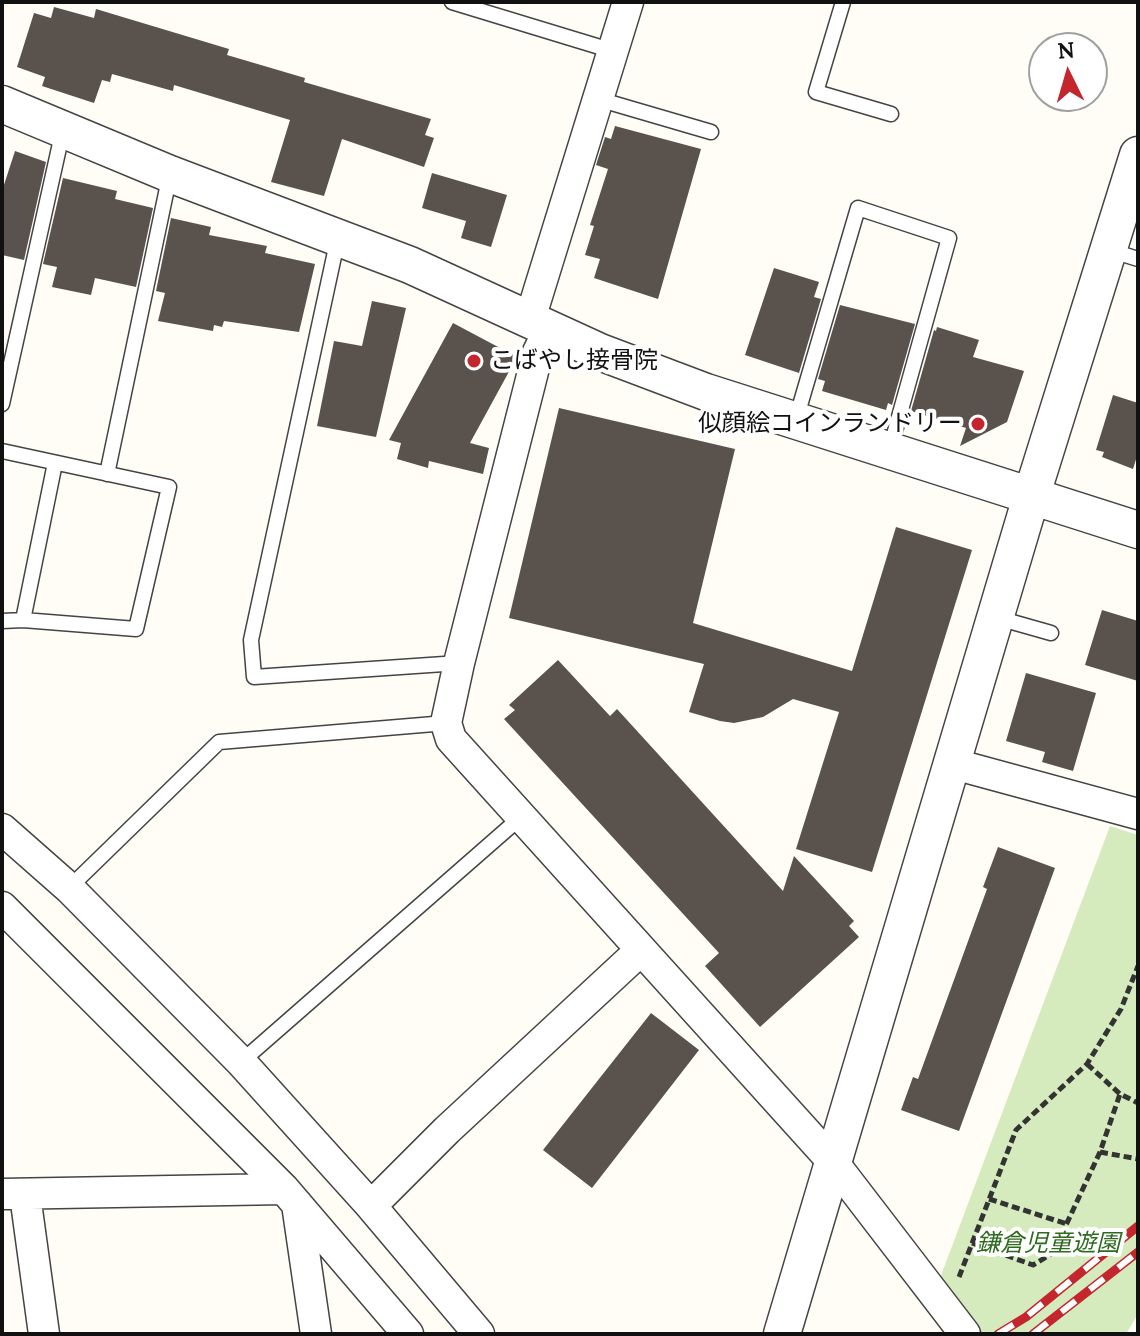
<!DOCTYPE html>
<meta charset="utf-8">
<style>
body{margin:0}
#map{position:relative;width:1140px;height:1336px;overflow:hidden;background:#fffdf5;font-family:Lora,serif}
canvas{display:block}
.frame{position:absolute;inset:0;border:4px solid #111;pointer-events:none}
.north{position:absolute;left:1028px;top:32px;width:80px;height:80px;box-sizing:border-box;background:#fff;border:2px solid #a0a0a0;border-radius:50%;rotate:355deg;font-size:22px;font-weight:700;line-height:32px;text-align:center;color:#111}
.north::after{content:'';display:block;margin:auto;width:28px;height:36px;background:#c4262e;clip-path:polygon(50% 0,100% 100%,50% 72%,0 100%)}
</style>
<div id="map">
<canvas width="1140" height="1336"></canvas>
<div class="frame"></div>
<div class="north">N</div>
</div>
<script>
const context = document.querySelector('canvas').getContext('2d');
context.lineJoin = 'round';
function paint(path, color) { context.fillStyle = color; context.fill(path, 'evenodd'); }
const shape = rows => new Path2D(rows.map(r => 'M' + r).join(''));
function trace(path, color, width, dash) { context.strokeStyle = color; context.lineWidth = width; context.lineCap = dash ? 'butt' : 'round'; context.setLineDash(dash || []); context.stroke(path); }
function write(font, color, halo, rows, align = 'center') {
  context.font = font + ' Lora,"Noto Sans JP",serif'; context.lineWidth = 8; context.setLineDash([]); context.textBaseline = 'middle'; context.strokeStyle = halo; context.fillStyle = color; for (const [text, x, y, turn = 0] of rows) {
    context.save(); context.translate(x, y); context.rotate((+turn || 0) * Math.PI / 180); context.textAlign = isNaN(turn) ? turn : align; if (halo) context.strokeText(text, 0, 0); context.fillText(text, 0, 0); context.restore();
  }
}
paint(shape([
 [1110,826,1138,835,1138,1314,1126,1334,956,1334,940,1278]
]), '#d5ebbd');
paint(shape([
 [54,7,94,18,96,9,229,49,227,55,305,78,304,82,431,119,425,135,434,138,424,167,342,139,324,196,271,182,290,120,174,85,173,91,112,74,110,82,102,80,94,103,42,86,45,77,17,67,34,13,51,18],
 [615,126,701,149,658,299,594,278,600,259,585,255,594,226,590,225,608,169,596,165,605,137,611,139],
 [15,151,46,162,24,260,2,255,2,191],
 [432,173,507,195,491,247,461,238,466,221,422,208],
 [63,178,117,191,115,199,153,208,136,287,95,278,91,295,52,287,57,267,43,264],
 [171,218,211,227,209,235,267,246,265,253,315,264,299,332,224,321,222,327,214,325,213,331,158,321,165,293,156,291],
 [774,268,819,282,814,297,821,299,799,373,745,355],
 [372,301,406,308,376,437,317,426,334,341,362,346],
 [840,305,915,324,892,405,888,403,886,410,822,391,825,381,818,379],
 [453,323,517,357,470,443,489,448,483,474,429,461,428,468,397,459,401,443,389,440],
 [937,327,979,340,973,357,1024,371,1007,422,960,446,966,428,911,411,934,330,936,331],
 [1113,395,1138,403,1138,453,1133,469,1102,457,1104,452,1096,450],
 [559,408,735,449,693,623,852,671,896,527,972,550,872,872,796,849,839,712,793,699,763,717,734,723,720,721,689,712,704,664,509,618],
 [1102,610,1138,621,1138,681,1085,665],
 [558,660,610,716,617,709,783,891,794,856,854,921,849,926,859,937,760,1027,705,966,719,953,504,719,515,710,509,705],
 [1026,673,1096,693,1073,771,1042,762,1045,752,1006,741],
 [998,847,1055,868,959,1131,901,1110,913,1077,918,1079,987,889,983,887],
 [651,1013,699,1050,592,1188,543,1150]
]), '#5a524d');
const service = shape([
 [452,2,613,51],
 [843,2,816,92,891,114],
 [598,99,711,132],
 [338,238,251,640,254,677,459,663],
 [1109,250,1138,259],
 [2,404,63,130],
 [796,419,858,208,949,238,890,449],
 [2,451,169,487,136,629,23,620,2,621],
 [107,474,170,174],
 [998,618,1051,633],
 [23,620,55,463],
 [69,888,219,742,446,723],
 [241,1062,521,817]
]);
const minor = shape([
 [530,319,628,2],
 [550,328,538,352,459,663,446,723,451,739,833,1162,965,1334],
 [954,764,1138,814],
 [2,829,69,888,241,1062,371,1206,479,1334],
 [2,907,284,1189,408,1334],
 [2,1194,284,1189],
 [25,1195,44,1334],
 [297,1204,316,1334],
 [371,1206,447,1130,641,950]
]);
const tertiary = shape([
 [2,104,170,174,410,265,600,352,706,392,1138,530],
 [782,1334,1032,494,1138,155]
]);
trace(service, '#444', 17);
trace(minor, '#444', 33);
trace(tertiary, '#444', 39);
trace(shape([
 [1087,1064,1120,1094,1138,1103],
 [1100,1152,1138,1159],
 [989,1199,1067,1224],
 [972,1243,1033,1265,1053,1253,1100,1152,1120,1094],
 [959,1277,1016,1130,1087,1064,1121,1009,1138,966]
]), '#333', 5, [8, 4]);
trace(service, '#fff', 14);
trace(minor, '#fff', 30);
trace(tertiary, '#fff', 36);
const rail = shape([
 [998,1334,1026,1317,1138,1226],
 [1033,1334,1138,1252]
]);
trace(rail, '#c4262e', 9);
trace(rail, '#fff', 6, [18]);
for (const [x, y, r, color] of [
 [474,361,8,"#c4262e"],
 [978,424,8,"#c4262e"]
]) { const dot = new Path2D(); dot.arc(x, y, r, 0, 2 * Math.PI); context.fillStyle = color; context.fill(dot); trace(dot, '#fff', 3); }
write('24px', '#111', '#fff', [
 ["こばやし接骨院",490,361],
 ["似顔絵コインランドリー",962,424,"right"]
], 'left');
write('italic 24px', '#2f6b1f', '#fff', [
 ["鎌倉児童遊園",1048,1244]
]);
</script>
